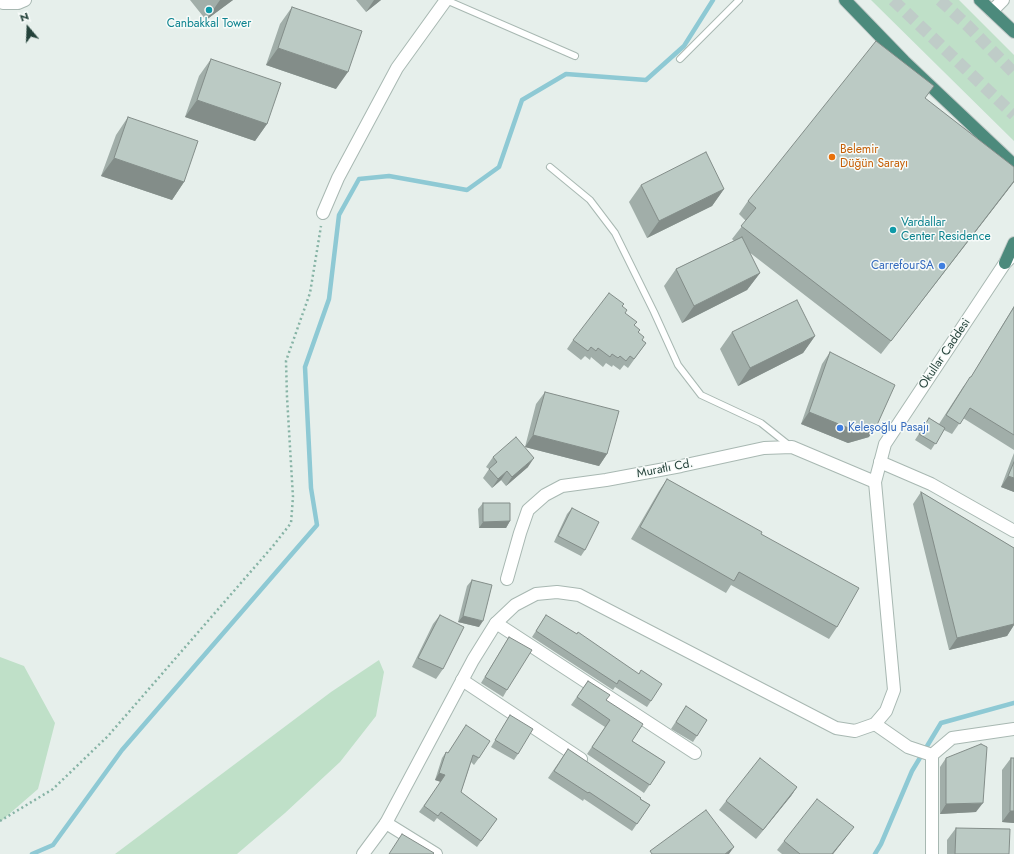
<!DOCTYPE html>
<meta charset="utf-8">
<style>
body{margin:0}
#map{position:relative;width:1014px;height:854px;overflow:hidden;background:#e6efeb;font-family:Jost,sans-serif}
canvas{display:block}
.north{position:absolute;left:8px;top:8px;width:40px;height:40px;-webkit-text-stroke:3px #f7fbf9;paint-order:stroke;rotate:341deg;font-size:11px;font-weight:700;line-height:16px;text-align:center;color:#24423a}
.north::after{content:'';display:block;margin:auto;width:14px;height:18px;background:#24423a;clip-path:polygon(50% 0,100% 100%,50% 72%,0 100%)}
</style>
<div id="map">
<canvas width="1014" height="854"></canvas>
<div class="north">N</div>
</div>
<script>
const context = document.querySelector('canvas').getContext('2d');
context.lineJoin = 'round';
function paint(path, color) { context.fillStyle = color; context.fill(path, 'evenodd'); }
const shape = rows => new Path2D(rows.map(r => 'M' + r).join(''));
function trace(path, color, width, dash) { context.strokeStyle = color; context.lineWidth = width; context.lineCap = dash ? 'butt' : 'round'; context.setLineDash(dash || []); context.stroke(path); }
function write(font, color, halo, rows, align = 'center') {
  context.font = font + ' Jost,sans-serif'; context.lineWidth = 3; context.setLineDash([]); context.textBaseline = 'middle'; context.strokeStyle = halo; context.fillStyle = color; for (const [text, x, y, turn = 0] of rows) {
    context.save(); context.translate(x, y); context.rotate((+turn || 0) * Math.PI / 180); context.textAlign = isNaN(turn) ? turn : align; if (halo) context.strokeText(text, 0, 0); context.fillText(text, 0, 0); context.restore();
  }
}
paint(shape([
 [871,0,959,0,1014,55,1014,141],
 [0,657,24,666,55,723,38,789,0,822],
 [379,660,384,672,376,716,340,762,285,813,237,854,115,854,331,692]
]), '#bfe0c8');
trace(shape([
 [32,854,53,845,122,750,317,525,311,488,305,367,329,299,339,215,359,179,389,176,467,190,499,167,522,100,566,74,646,80,684,46,713,0],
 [875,854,881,844,912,771,941,723,1014,703]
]), '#8ec9d4', 4.5);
trace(shape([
 [893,0,1014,115],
 [940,0,968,26,1014,73]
]), '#bfccc8', 12, [12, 6]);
const service = shape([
 [446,0,575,56],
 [680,59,739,0],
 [550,167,590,200,615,233,654,312,678,365,701,395,761,423,790,446]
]);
const minor = shape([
 [0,1,3,3,18,3,25,0],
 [992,11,1003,0],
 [323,213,338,178,397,68,446,0],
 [880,462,931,484,1014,531],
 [507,579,520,533,528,510,545,495,562,486,606,480,681,466,764,448,792,447,875,482],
 [496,623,695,753],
 [462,680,581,759],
 [875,724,908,747,932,755],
 [932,755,932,854],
 [932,755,952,738,1014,729],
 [386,823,436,854]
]);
const tertiary = shape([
 [363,854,386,823,473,660,496,623,515,605,536,594,557,592,579,595,836,728,855,731,875,724,886,711,894,690,875,482,885,444,1005,263,1012,256]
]);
const trunk = shape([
 [845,0,904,61,1014,165],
 [980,0,1014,32],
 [1005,263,1014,243]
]);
trace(service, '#a8b8b2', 8);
trace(minor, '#a8b8b2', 14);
trace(tertiary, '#a8b8b2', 14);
trace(trunk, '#c2cac8', 14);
trace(shape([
 [0,821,53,789,108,736,273,546,291,523,293,497,287,397,286,361,310,293,321,226]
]), '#86b3a5', 2.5, [2, 3]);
trace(service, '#fff', 6);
trace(minor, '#fff', 12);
trace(tertiary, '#fff', 12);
trace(trunk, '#4c8a7c', 12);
paint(shape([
 [190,0,233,0,206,20],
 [356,0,381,0,366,12],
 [292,7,336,89,266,65,280,24],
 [211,59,267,124,255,141,185,117,199,76],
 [926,99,1014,167,1014,182,881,354,749,252,760,273,747,290,682,323,664,286,676,269,734,241,732,239,746,221,739,214,748,201],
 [128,117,184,182,172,200,101,176,116,135],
 [641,185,724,189,712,206,647,238,629,202],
 [622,306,625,313,634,326,642,340,646,343,628,368,624,365,620,370,613,365,612,367,606,363,603,367,591,357,590,360,585,356,581,360,567,349,573,340],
 [1014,306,1014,450,963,418,952,434,944,430,931,450,915,440,929,418,939,424,963,387,971,377],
 [732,332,815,336,803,353,738,386,720,349],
 [830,352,869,437,848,443,801,424,822,364],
 [545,392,607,454,599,466,525,447,536,404],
 [1014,453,1014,492,1001,487],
 [493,457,528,467,506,486,501,480,492,488,483,478,489,469,486,467],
 [667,479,761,534,837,627,829,639,731,585,726,593,631,539,659,491],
 [921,492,1014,548,1014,625,1007,636,949,650,913,504],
 [483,503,510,521,506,528,479,528,478,509],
 [572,508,585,550,581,556,554,542,567,514],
 [472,580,479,627,458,622,467,586],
 [440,615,443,669,436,679,412,667,433,624],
 [546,615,651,701,647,707,615,687,613,690,532,637],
 [509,637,507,690,503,697,481,683],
 [588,681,606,700,632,741,665,762,644,793,587,754,605,727,571,705],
 [686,706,707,720,693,742,671,729],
 [510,715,518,754,514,760,491,747],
 [462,732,479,758,474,765,471,762,461,792,497,819,477,847,437,818,434,822,419,812,441,782,435,780,442,758,446,752,448,753],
 [568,749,650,805,632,831,584,799,583,801,548,778],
 [946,758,976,812,940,814,940,767],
 [1011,758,1014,823,1002,822,1002,770],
 [797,787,791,796,756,839,719,810,726,801],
 [956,828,1009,854,947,854,947,840],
 [847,836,833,854,782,854,777,850,784,841]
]), '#a1aea9');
paint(shape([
 [220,0,233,0,206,20],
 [374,0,381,0,366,12],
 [278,48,348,72,336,89,266,65],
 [197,100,267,124,255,141,185,117],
 [114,158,184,182,172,200,101,176],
 [1014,181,1014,182,881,354,891,341],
 [724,189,712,206,647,238,659,221],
 [760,273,747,290,682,323,694,306],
 [815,336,803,353,738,386,750,368],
 [809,412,877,425,869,437,848,443,801,424],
 [533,435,607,454,599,466,525,447],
 [534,458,528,467,506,486,512,477],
 [507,471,501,480,492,488,498,479],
 [1008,476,1014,478,1014,492,1001,487],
 [510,521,506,528,479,528,483,522],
 [463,616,483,621,479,627,458,622],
 [1014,624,1014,625,1007,636,949,650,957,638],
 [439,773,445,775,441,782,435,780],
 [797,787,791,796,756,839,763,830],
 [983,803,976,812,940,814,946,804],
 [1010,811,1014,811,1014,823,1002,822],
 [854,827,833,854,832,854],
 [734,847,729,854,725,854]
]), '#838d89');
const building = shape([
 [292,7,362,31,348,72,278,48,292,7],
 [876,41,934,86,925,98,1014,167,1014,181,891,341,741,226,756,208,748,201,876,41],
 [211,59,281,83,267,124,197,100,211,59],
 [128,117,198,141,184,182,114,158,128,117],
 [706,152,724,189,659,221,641,185,706,152],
 [742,237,760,273,694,306,676,269,742,237],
 [609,293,624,304,622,306,627,310,625,313,637,322,634,325,640,330,638,332,644,337,642,340,646,343,634,359,630,356,626,361,620,356,618,358,612,354,610,357,598,348,596,351,591,347,588,351,573,340,609,293],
 [797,300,815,336,750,368,732,332,797,300],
 [1014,307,1014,435,970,408,960,424,946,415,970,377,971,377,1014,307],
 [830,352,895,385,877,425,856,431,809,412,830,352],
 [545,392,619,411,607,454,533,435,545,392],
 [929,418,945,428,936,444,919,434,929,418],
 [516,437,534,458,512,477,507,471,498,479,489,469,497,462,493,457,516,437],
 [1014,462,1014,478,1008,476,1014,462],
 [667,479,762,532,761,534,859,588,837,627,739,572,734,581,640,527,667,479],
 [921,492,1014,548,1014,624,957,638,921,492],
 [483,503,510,503,510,521,483,522,483,503],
 [572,508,599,522,585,550,558,536,572,508],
 [472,580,492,585,483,621,463,616,472,580],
 [440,615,464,627,443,669,418,658,440,615],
 [546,615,577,634,578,632,639,674,641,670,662,684,651,701,619,680,617,684,536,631,546,615],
 [509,637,532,650,507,690,485,677,509,637],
 [588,681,610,695,606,700,643,724,632,741,665,762,650,785,592,747,610,720,577,697,588,681],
 [686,706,707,720,697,736,676,722,686,706],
 [510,715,533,729,518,754,495,740,510,715],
 [466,725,490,741,479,758,473,755,461,792,497,819,481,841,441,812,438,816,424,806,445,775,439,773,446,752,448,753,466,725],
 [981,744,987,747,983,803,946,804,946,758,981,744],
 [568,749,641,798,640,799,650,805,637,824,589,792,588,793,554,771,568,749],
 [760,758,797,787,763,830,726,801,760,758],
 [1011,758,1014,758,1014,811,1010,811,1011,758],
 [817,799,854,827,832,854,800,854,784,841,817,799],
 [706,810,734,847,725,854,652,854,650,851,706,810],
 [956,828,1010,829,1009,854,955,854,956,828],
 [402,834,434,853,433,854,389,854,402,834]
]);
paint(building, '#bbcac4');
trace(building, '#838d89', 1);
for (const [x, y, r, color] of [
 [209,10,4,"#0f9aa8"],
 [832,157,4,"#e8710a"],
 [893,230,4,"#0f9aa8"],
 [942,266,4,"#3f7fe0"],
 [840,428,4,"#3f7fe0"]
]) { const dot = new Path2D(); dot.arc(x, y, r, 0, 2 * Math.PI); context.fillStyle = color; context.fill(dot); trace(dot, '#f7fbf9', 1.5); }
write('12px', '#0d838f', '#f7fbf9', [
 ["Canbakkal Tower",209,24],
 ["Vardallar",901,223,"left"],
 ["Center Residence",901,237,"left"]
]);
write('12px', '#c56008', '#f7fbf9', [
 ["Belemir",840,150],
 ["Düğün Sarayı",840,164]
], 'left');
write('12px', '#366cbe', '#f7fbf9', [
 ["CarrefourSA",934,266],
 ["Keleşoğlu Pasajı",848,428,"left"]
], 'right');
write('12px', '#24423a', '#f7fbf9', [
 ["Okullar Caddesi",945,354,-56],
 ["Muratlı Cd.",665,469,-11]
]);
</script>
